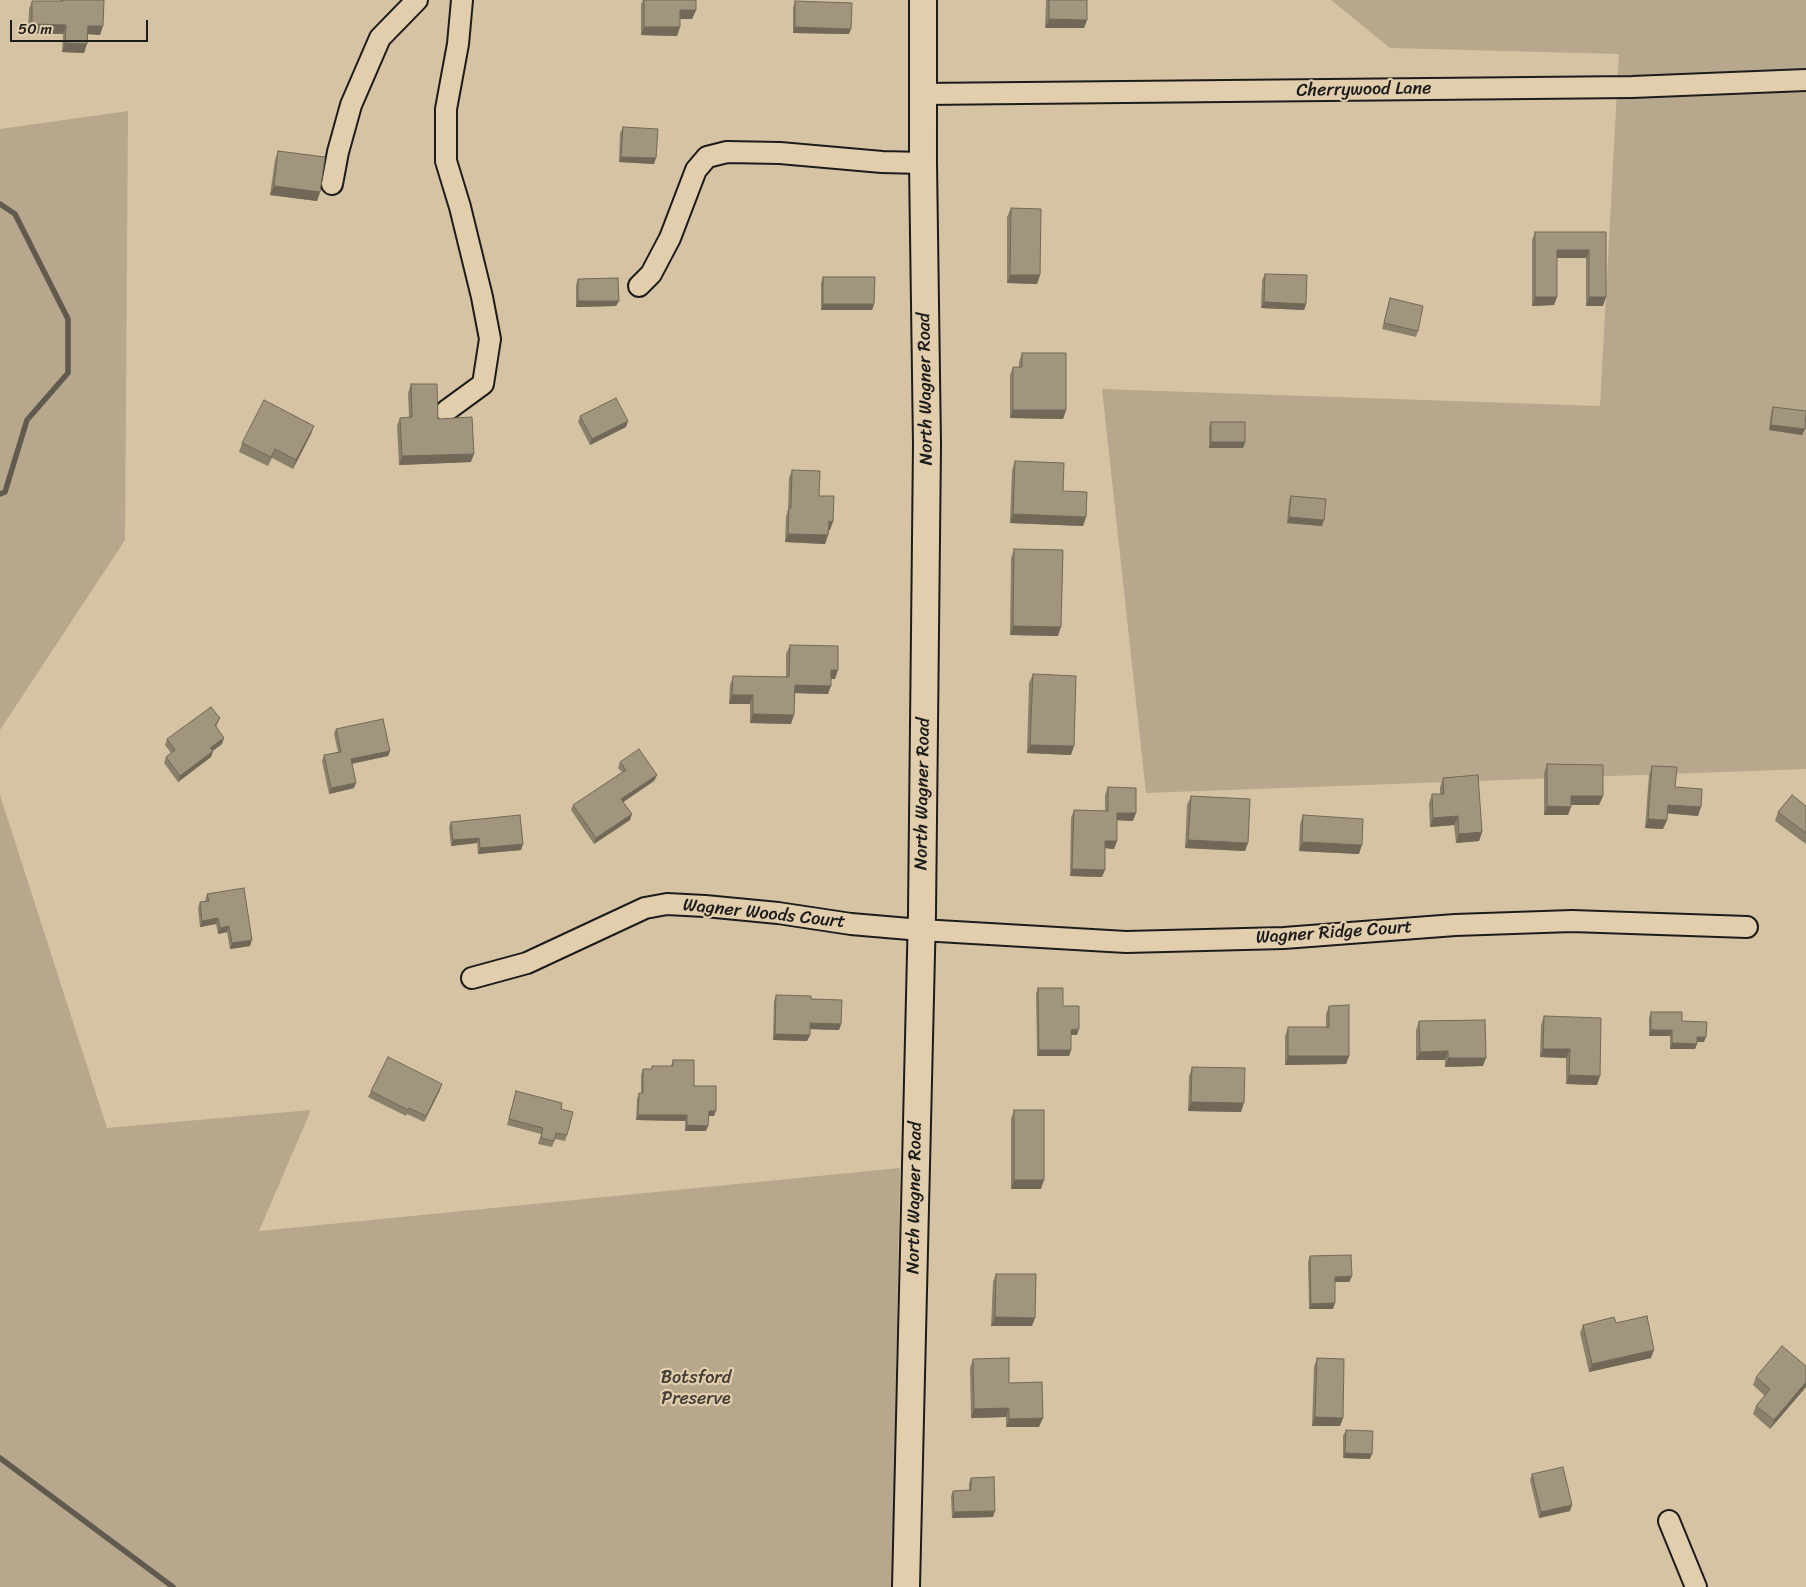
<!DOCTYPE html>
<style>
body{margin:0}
#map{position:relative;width:1806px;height:1587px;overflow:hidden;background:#d6c3a3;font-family:Sriracha,sans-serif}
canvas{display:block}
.scale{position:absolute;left:10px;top:20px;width:138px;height:22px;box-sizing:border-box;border:2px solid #1c1c1c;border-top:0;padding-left:6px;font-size:15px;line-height:18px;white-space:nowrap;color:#1c1c1c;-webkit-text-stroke:4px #e2ceac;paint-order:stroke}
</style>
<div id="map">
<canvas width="1806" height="1587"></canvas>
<div class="scale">50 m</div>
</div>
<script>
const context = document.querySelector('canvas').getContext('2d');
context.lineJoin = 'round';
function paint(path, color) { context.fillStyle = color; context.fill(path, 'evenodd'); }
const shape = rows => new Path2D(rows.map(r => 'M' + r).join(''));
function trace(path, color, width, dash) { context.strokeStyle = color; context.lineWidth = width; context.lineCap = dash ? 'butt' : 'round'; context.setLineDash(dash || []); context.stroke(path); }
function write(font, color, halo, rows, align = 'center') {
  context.font = font + ' Sriracha,sans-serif'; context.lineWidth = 4.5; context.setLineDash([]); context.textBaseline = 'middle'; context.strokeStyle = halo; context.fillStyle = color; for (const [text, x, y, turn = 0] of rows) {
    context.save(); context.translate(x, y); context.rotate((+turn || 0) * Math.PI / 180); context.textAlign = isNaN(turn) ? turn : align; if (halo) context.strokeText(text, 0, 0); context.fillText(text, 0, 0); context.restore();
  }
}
paint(shape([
 [1331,0,1806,0,1806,769,1146,793,1102,389,1600,406,1619,54,1390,48],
 [128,111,125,540,0,730,0,129],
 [0,795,107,1128,311,1110,259,1231,900,1168,892,1587,0,1587]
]), '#b7a78d');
trace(shape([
 [0,204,15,214,68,319,68,373,27,420,5,492,0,494],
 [0,1458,173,1587]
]), '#615a4e', 5.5);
const minor = shape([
 [922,94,1632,87,1806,80],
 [332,184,338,152,351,105,380,38,417,0],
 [639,286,651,274,670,238,696,170,707,157,727,152,780,153,882,162,923,163],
 [446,411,483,384,490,339,482,297,460,207,446,161,446,109,458,44,462,0],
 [472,978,527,963,645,908,667,904,705,906,778,913,851,924,921,930,1126,942,1284,938,1455,925,1572,921,1747,927],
 [1669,1521,1696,1587]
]);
const major = shape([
 [906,1587,922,912,927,445,923,163,923,0]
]);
trace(minor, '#1c1c1c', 24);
trace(major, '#1c1c1c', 30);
trace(minor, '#e2ceac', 20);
trace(major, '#e2ceac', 26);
paint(shape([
 [60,0,104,0,100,35,88,34,84,53,62,52,63,34,28,33,29,9,32,1,60,1],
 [643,0,696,0,696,10,692,19,680,19,677,36,641,35,641,4],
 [1046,0,1087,0,1087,20,1084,28,1045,28],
 [795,1,849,34,793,33,793,7],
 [623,127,654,164,619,162,620,133],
 [278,151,320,192,317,201,270,195,275,160],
 [1011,208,1040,275,1037,284,1007,283,1007,217],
 [1535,232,1606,232,1603,306,1586,306,1586,258,1557,258,1557,297,1554,305,1532,306,1532,240],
 [1265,274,1306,304,1304,310,1261,308,1262,280],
 [823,277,874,304,872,310,821,310,821,283],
 [578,279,616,306,576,307,576,285],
 [1390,298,1418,331,1416,337,1382,329],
 [1022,353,1066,410,1063,419,1010,418,1010,375,1013,367,1019,367,1019,362],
 [411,384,438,419,471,462,399,465,397,426,400,418,409,417,408,393],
 [1773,407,1805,429,1802,435,1769,430,1771,412],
 [580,416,628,421,626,427,590,445,578,422],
 [1211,422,1245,442,1243,448,1209,448,1209,427],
 [311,434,293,469,272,458,268,466,239,452,242,443],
 [1015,461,1063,491,1086,517,1083,526,1010,523,1012,470],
 [792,470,819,496,830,530,829,530,828,535,825,544,785,542,786,516,788,509,789,478],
 [1291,496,1322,526,1287,523,1289,501],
 [1014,549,1058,636,1010,635,1011,558],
 [790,645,835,679,831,679,828,694,795,693,791,724,750,723,750,704,729,704,730,685,733,676,786,677,786,654],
 [1033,674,1071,755,1027,753,1029,683],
 [220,718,216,727,222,744,213,751,211,757,178,782,164,763,166,757,171,753,165,745,167,739],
 [336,729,390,751,388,756,352,764,354,788,329,794,322,761,324,755,338,752,334,734],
 [620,762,657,775,654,781,623,802,630,820,594,844,571,810,573,805,622,772,618,768],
 [1547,764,1603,796,1599,805,1571,805,1568,815,1544,815,1544,773],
 [1652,766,1675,787,1698,816,1667,813,1667,820,1663,829,1645,828,1649,775],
 [1443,778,1482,832,1479,841,1456,843,1454,825,1430,827,1429,803,1432,794,1440,794,1440,787],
 [1108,787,1133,821,1117,820,1117,841,1114,849,1105,848,1102,877,1070,876,1071,818,1074,810,1105,811,1105,795],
 [1191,796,1245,851,1185,848,1187,805],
 [1806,806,1806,844,1775,821,1778,812],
 [1303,815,1359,854,1299,851,1300,824],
 [451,822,523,844,521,850,478,854,477,843,451,846,449,827],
 [207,894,250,946,230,949,227,932,218,934,216,924,200,927,198,908,200,902,206,901,205,900],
 [1038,988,1063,1006,1077,1035,1071,1035,1071,1050,1069,1056,1037,1056,1036,994],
 [776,995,811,999,841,1024,839,1030,810,1029,810,1035,807,1041,773,1040,774,1001],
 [1329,1006,1349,1056,1346,1064,1285,1065,1285,1036,1288,1027,1326,1027,1326,1014],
 [1651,1012,1682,1021,1704,1042,1697,1042,1695,1049,1670,1049,1670,1036,1649,1036,1649,1018],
 [1544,1016,1597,1085,1566,1084,1566,1058,1540,1057,1541,1025],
 [1419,1021,1483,1066,1445,1067,1445,1060,1416,1060,1416,1030],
 [673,1060,694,1086,714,1116,708,1116,706,1131,685,1131,685,1121,636,1120,637,1099,639,1093,641,1093,641,1075,643,1069,651,1069,652,1066,671,1066],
 [1192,1067,1241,1112,1188,1111,1189,1076],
 [440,1090,424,1122,407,1114,406,1116,368,1097,371,1091],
 [516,1091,561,1109,567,1135,565,1141,555,1139,552,1147,538,1144,541,1134,507,1125],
 [1014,1110,1041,1189,1011,1189,1011,1119],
 [1310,1256,1352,1276,1349,1282,1335,1282,1333,1309,1309,1309,1308,1262],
 [996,1274,1032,1326,991,1326,993,1282],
 [1616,1323,1651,1358,1589,1372,1580,1333,1583,1325],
 [1317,1358,1343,1418,1340,1426,1312,1426,1314,1367],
 [973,1359,1009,1383,1039,1427,1006,1427,1006,1417,971,1418,970,1368],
 [1806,1366,1806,1387,1770,1429,1753,1414,1756,1406,1765,1396,1753,1385,1756,1377],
 [1346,1430,1370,1459,1343,1458,1343,1436],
 [1532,1474,1570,1511,1539,1518,1530,1480],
 [971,1478,993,1517,952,1518,951,1496,953,1491,969,1490,969,1483]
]), '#8a806c');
paint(shape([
 [680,10,696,10,692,19,677,19],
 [1049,19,1087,20,1084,28,1045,28],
 [32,24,66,25,63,34,28,33],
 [88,26,103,26,100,35,85,34],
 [644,27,680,27,677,36,641,35],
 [795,27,851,29,849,34,793,33],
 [65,43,87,44,84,53,62,52],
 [621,157,656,158,654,164,619,162],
 [274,186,320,192,317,201,270,195],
 [1557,250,1589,250,1586,258,1554,258],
 [1010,275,1040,275,1037,284,1007,283],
 [1535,297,1557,297,1554,305,1532,306],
 [1589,297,1606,297,1603,306,1586,306],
 [578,301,619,301,616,306,576,307],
 [1264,302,1306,304,1304,310,1261,308],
 [823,304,874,304,872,310,821,310],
 [1013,410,1066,410,1063,419,1010,418],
 [628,421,626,427,590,445,592,439],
 [1771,425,1805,429,1802,435,1769,430],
 [314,426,311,434,293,469,296,460],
 [1211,442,1245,442,1243,448,1209,448],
 [474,454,471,462,399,465,402,456],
 [1013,514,1086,517,1083,526,1010,523],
 [1289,517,1324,520,1322,526,1287,523],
 [829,521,833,522,830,530,826,530],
 [788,534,828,535,825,544,785,542],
 [1013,626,1061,627,1058,636,1010,635],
 [831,670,838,670,835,679,828,679],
 [795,685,831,686,828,694,792,693],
 [732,695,753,695,750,704,729,704],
 [753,714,794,715,791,724,750,723],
 [224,738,222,744,208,754,210,748],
 [1030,745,1074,746,1071,755,1027,753],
 [213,751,211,757,178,782,180,776],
 [390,751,388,756,349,764,351,759],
 [657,775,654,781,619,805,621,799],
 [356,783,354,788,329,794,331,788],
 [1571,796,1603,796,1599,805,1568,805],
 [1668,805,1701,807,1698,816,1664,813],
 [1547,806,1571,807,1568,815,1544,815],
 [1117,813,1136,813,1133,821,1114,820],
 [632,814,630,820,594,844,596,838],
 [1458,816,1454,825,1430,827,1433,818],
 [1648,819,1667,820,1663,829,1645,828],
 [1482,832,1479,841,1456,843,1459,834],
 [479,838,477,843,451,846,453,840],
 [1188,840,1248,843,1245,851,1185,848],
 [1105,841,1117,841,1114,849,1103,848],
 [1302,842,1362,845,1359,854,1299,851],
 [523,844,521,850,478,854,480,848],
 [1072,869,1105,870,1102,877,1070,876],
 [218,918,216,924,200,927,202,921],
 [229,926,227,932,218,934,220,928],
 [252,940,250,946,230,949,232,943],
 [810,1023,841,1024,839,1030,808,1029],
 [1079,1029,1077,1035,1069,1035,1071,1030],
 [1651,1030,1672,1030,1670,1036,1649,1036],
 [775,1034,810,1035,807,1041,773,1040],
 [1697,1037,1706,1037,1704,1042,1695,1042],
 [1672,1043,1697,1044,1695,1049,1670,1049],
 [1543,1049,1570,1049,1566,1058,1540,1057],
 [1039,1050,1071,1050,1069,1056,1037,1056],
 [1448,1051,1445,1060,1416,1060,1420,1052],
 [1288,1056,1349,1056,1346,1064,1285,1065],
 [1448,1058,1486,1058,1483,1066,1445,1067],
 [1569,1075,1600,1076,1597,1085,1566,1084],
 [442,1084,440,1090,424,1122,426,1116],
 [1191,1102,1244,1103,1241,1112,1188,1111],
 [709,1111,716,1111,714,1116,707,1116],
 [638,1115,687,1115,685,1121,636,1120],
 [687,1125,708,1126,706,1131,685,1131],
 [1014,1180,1044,1180,1041,1189,1011,1189],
 [1352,1276,1349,1282,1333,1282,1335,1277],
 [1335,1303,1333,1309,1309,1309,1311,1304],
 [995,1317,1035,1318,1032,1326,991,1326],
 [1654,1350,1651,1358,1589,1372,1592,1364],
 [1806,1382,1806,1387,1770,1429,1774,1420],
 [1009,1408,1006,1417,971,1418,974,1409],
 [1315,1417,1343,1418,1340,1426,1312,1426],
 [1043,1418,1039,1427,1006,1427,1009,1419],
 [1345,1453,1372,1454,1370,1459,1343,1458],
 [1572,1505,1570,1511,1539,1518,1541,1512],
 [995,1511,993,1517,952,1518,954,1512]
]), '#716858');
const building = shape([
 [63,0,104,0,103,26,88,26,87,44,65,43,66,25,32,24,32,1,63,1,63,0],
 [644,0,696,0,696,10,680,10,680,27,644,27,644,0],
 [1049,0,1087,0,1087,20,1049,19,1049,0],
 [795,1,852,3,851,29,795,27,795,1],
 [623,127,658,129,656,158,621,157,623,127],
 [278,151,325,157,320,192,274,186,278,151],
 [1011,208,1041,209,1040,275,1010,275,1011,208],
 [1535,232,1606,232,1606,297,1589,297,1589,250,1557,250,1557,297,1535,297,1535,232],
 [1265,274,1307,275,1306,304,1264,302,1265,274],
 [823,277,875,277,874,304,823,304,823,277],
 [618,278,619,301,578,301,578,279,618,278],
 [1390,298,1423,306,1418,331,1384,323,1390,298],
 [1022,353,1066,353,1066,410,1013,410,1013,367,1022,367,1022,353],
 [411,384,437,384,438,419,472,417,474,454,402,456,400,418,412,417,411,384],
 [616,398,628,421,592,439,580,416,616,398],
 [264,400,314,426,296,460,275,449,271,457,242,443,264,400],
 [1773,407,1806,411,1805,429,1771,425,1773,407],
 [1211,422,1245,422,1245,442,1211,442,1211,422],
 [1015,461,1064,463,1063,491,1087,492,1086,517,1013,514,1015,461],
 [792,470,820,471,819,496,834,496,833,522,829,521,828,535,788,534,789,508,791,508,792,470],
 [1291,496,1326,499,1324,520,1289,517,1291,496],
 [1014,549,1063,550,1061,627,1013,626,1014,549],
 [790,645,838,646,838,670,831,670,831,686,795,685,794,715,753,714,753,695,732,695,733,676,789,677,790,645],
 [1033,674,1076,676,1074,746,1030,745,1033,674],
 [211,707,220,718,215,725,224,738,210,748,213,751,180,776,166,757,175,750,167,739,211,707],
 [383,719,390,751,351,759,356,783,331,788,324,755,341,752,336,729,383,719],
 [639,749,657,775,621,799,632,814,596,838,573,805,626,770,620,762,639,749],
 [1547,764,1603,765,1603,796,1571,796,1571,807,1547,806,1547,764],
 [1652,766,1677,767,1675,787,1702,789,1701,807,1668,805,1667,820,1648,819,1652,766],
 [1478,775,1482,832,1459,834,1458,816,1433,818,1432,794,1444,794,1443,778,1478,775],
 [1108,787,1136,788,1136,813,1117,813,1117,841,1105,841,1105,870,1072,869,1074,810,1108,811,1108,787],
 [1792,795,1806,806,1806,833,1778,812,1792,795],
 [1191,796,1250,799,1248,843,1188,840,1191,796],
 [520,815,523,844,480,848,479,838,453,840,451,822,520,815],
 [1303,815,1363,819,1362,845,1302,842,1303,815],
 [244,888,252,940,232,943,229,926,220,928,218,918,202,921,200,902,209,901,207,894,244,888],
 [1038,988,1063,988,1063,1006,1079,1006,1079,1029,1071,1030,1071,1050,1039,1050,1038,988],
 [776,995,811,996,811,999,842,1000,841,1024,810,1023,810,1035,775,1034,776,995],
 [1349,1005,1349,1056,1288,1056,1288,1027,1329,1027,1329,1006,1349,1005],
 [1651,1012,1682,1012,1682,1021,1707,1022,1706,1037,1697,1037,1697,1044,1672,1043,1672,1030,1651,1030,1651,1012],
 [1544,1016,1601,1018,1600,1076,1569,1075,1570,1049,1543,1049,1544,1016],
 [1485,1020,1486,1058,1448,1058,1448,1051,1420,1052,1419,1021,1485,1020],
 [388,1057,442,1084,426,1116,409,1108,408,1110,371,1091,388,1057],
 [673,1060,694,1060,694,1086,716,1086,716,1111,709,1111,708,1126,687,1125,687,1115,638,1115,639,1093,643,1093,643,1069,652,1069,652,1066,673,1066,673,1060],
 [1192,1067,1245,1068,1244,1103,1191,1102,1192,1067],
 [516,1091,562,1103,561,1109,573,1112,567,1135,556,1133,554,1141,541,1138,543,1128,509,1119,516,1091],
 [1014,1110,1044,1110,1044,1180,1014,1180,1014,1110],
 [1351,1255,1352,1276,1335,1277,1335,1303,1311,1304,1310,1256,1351,1255],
 [996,1274,1036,1274,1035,1318,995,1317,996,1274],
 [1647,1316,1654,1350,1592,1364,1583,1325,1614,1317,1616,1323,1647,1316],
 [1782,1346,1806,1366,1806,1382,1774,1420,1756,1406,1770,1389,1756,1377,1782,1346],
 [1009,1358,1009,1383,1042,1382,1043,1418,1009,1419,1009,1408,974,1409,973,1359,1009,1358],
 [1317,1358,1344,1359,1343,1418,1315,1417,1317,1358],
 [1346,1430,1373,1431,1372,1454,1345,1453,1346,1430],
 [1563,1467,1572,1505,1541,1512,1532,1474,1563,1467],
 [994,1477,995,1511,954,1512,953,1491,971,1490,971,1478,994,1477]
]);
paint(building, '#a1957e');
trace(building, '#716858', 1);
write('18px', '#1c1c1c', '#e2ceac', [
 ["Cherrywood Lane",1364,90,-1],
 ["North Wagner Road",926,389,-91],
 ["North Wagner Road",923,794,-89],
 ["Wagner Woods Court",764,914,6],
 ["Wagner Ridge Court",1334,933,-4],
 ["North Wagner Road",915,1198,-89]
]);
write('18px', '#433f38', '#e2ceac', [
 ["Botsford",696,1378],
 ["Preserve",696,1399]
]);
</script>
